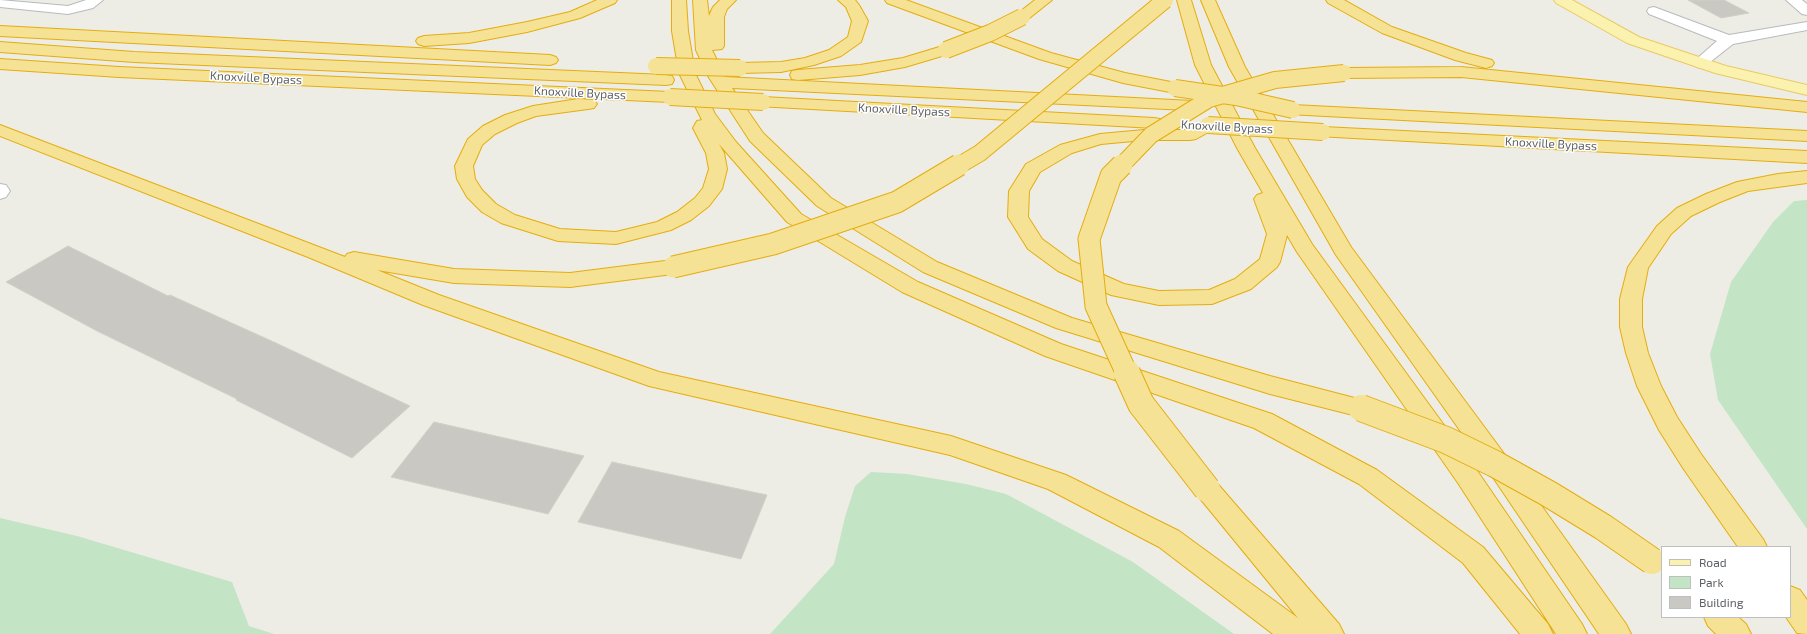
<!DOCTYPE html>
<style>
body{margin:0}
#map{position:relative;width:1807px;height:634px;overflow:hidden;background:#eeede5;font-family:"Exo 2",sans-serif}
canvas{display:block}
.legend{position:absolute;left:1661px;top:546px;width:130px;height:72px;box-sizing:border-box;background:#fff;border:1px solid #bebfc1;margin:0;padding:5px 7px;list-style:none;font-size:12px;color:#5d6064}
.legend li{display:flex;align-items:center;gap:8px;height:20px}
.legend b{width:20px;border:1px solid #bebfc1}
</style>
<div id="map">
<canvas width="1807" height="634"></canvas>
<ul class="legend">
<li><b style="height:5px;background:#faf2ae"></b>Road</li>
<li><b style="height:11px;background:#c3e4c5"></b>Park</li>
<li><b style="height:11px;background:#cac8c2"></b>Building</li>
</ul>
</div>
<script>
const context = document.querySelector('canvas').getContext('2d');
context.lineJoin = 'round';
function paint(path, color) { context.fillStyle = color; context.fill(path, 'evenodd'); }
const shape = rows => new Path2D(rows.map(r => 'M' + r).join(''));
function trace(path, color, width, dash) { context.strokeStyle = color; context.lineWidth = width; context.lineCap = dash ? 'butt' : 'round'; context.setLineDash(dash || []); context.stroke(path); }
function write(font, color, halo, rows, align = 'center') {
  context.font = font + ' "Exo 2",sans-serif'; context.lineWidth = 3; context.setLineDash([]); context.textBaseline = 'middle'; context.strokeStyle = halo; context.fillStyle = color; for (const [text, x, y, turn = 0] of rows) {
    context.save(); context.translate(x, y); context.rotate((+turn || 0) * Math.PI / 180); context.textAlign = isNaN(turn) ? turn : align; if (halo) context.strokeText(text, 0, 0); context.fillText(text, 0, 0); context.restore();
  }
}
paint(shape([
 [1807,200,1807,529,1718,400,1710,354,1731,282,1773,222,1794,201],
 [871,472,907,474,966,484,1006,494,1133,562,1234,634,770,634,834,564,845,517,855,486],
 [0,518,77,536,232,582,249,626,274,634,0,634]
]), '#c3e4c5');
const building = shape([
 [1688,0,1724,0,1749,13,1721,18,1688,0],
 [68,246,168,296,170,295,276,343,410,406,352,458,236,400,237,399,97,331,6,282,68,246],
 [434,422,584,456,548,514,391,477,434,422],
 [612,462,767,495,741,559,578,522,612,462]
]);
paint(building, '#cac8c2');
trace(building, '#d2cfc4', 1);
const minor = shape([
 [0,0,68,6,86,0,103,0,93,8,68,14,0,7,0,0],
 [1786,0,1802,0,1807,4,1807,15,1802,14,1786,0],
 [1654,7,1729,35,1807,22,1807,30,1733,44,1705,66,1700,68,1695,66,1692,63,1717,41,1649,14,1647,11,1649,8,1654,7],
 [0,184,6,185,10,191,6,197,0,199,0,184]
]);
const major = shape([
 [1554,0,1572,0,1639,37,1726,66,1807,85,1807,95,1715,73,1627,43,1556,3,1554,0]
]);
const highway = shape([
 [597,0,617,0,615,3,580,18,527,32,469,43,424,46,418,44,416,41,418,38,424,36,469,33,527,22,570,12,597,0],
 [672,0,686,0,688,31,695,73,715,114,736,142,801,214,918,282,1061,344,1272,414,1377,470,1483,547,1548,624,1553,634,1520,634,1463,563,1359,484,1254,428,1045,356,902,292,787,222,719,144,724,153,727,169,722,189,709,206,691,220,671,230,616,244,558,241,501,223,482,212,467,197,457,179,455,166,468,139,483,126,505,115,533,106,578,99,594,100,597,104,594,108,588,109,536,116,517,123,495,134,482,145,473,166,475,179,482,190,496,204,515,215,560,229,616,232,657,222,677,212,695,198,703,188,709,169,706,153,693,128,697,121,702,120,679,73,672,31,672,0],
 [693,0,707,0,709,16,713,7,720,0,736,0,727,9,724,17,724,46,722,49,712,50,725,77,1193,101,1196,105,1193,109,1187,110,732,88,763,133,831,198,937,262,1072,318,1270,376,1370,402,1373,408,1370,414,1361,417,1270,394,1056,328,923,272,817,206,750,141,708,76,696,50,693,0],
 [838,0,855,0,859,5,868,21,861,42,841,56,814,65,781,72,740,73,734,71,732,68,734,65,740,63,781,62,805,58,829,50,848,37,852,21,846,7,838,0],
 [885,0,906,0,1051,53,1125,73,1181,84,1183,88,1181,92,1175,93,1123,83,1039,59,887,3,885,0],
 [1035,0,1052,0,1027,20,1022,22,1017,20,1014,17,1017,14,1035,0],
 [1177,0,1191,0,1211,65,1255,148,1312,244,1476,469,1582,624,1587,634,1556,634,1458,483,1297,252,1287,235,1280,262,1277,267,1251,289,1212,304,1159,305,1111,295,1058,271,1028,249,1008,217,1009,191,1026,164,1060,145,1100,134,1144,130,1187,130,1208,120,1214,121,1217,125,1214,129,1196,139,1190,140,1144,140,1101,144,1072,153,1040,172,1029,191,1028,217,1042,239,1072,261,1124,284,1159,291,1209,290,1235,279,1260,259,1267,234,1254,199,1257,195,1263,193,1237,148,1195,65,1177,0],
 [1201,0,1215,0,1245,67,1351,247,1508,459,1626,624,1631,634,1599,634,1490,473,1336,255,1229,67,1201,0],
 [1326,0,1344,0,1392,27,1466,53,1492,60,1494,63,1492,66,1486,68,1455,60,1382,33,1328,3,1326,0],
 [0,26,550,55,556,57,558,60,556,63,550,65,0,36,0,26],
 [0,42,134,52,666,75,672,76,674,80,672,84,666,85,134,62,0,52,0,42],
 [946,45,952,47,954,50,952,53,905,67,860,75,798,80,792,79,790,75,792,71,798,70,860,65,903,58,946,45],
 [0,59,119,67,670,92,676,93,679,97,676,101,670,102,119,77,0,69,0,59],
 [1461,67,1807,102,1807,112,1461,77,1344,78,1338,76,1336,73,1338,70,1344,68,1461,67],
 [763,97,1154,118,1160,119,1163,123,1160,127,1154,128,757,106,754,102,757,98,763,97],
 [1293,105,1807,131,1807,141,1287,114,1284,110,1287,106,1293,105],
 [0,125,345,257,347,254,354,252,454,269,570,273,673,260,680,262,683,267,680,272,673,274,570,287,454,283,377,270,439,295,659,372,951,436,1066,475,1179,531,1298,618,1198,496,1194,489,1198,482,1207,478,1216,482,1339,624,1344,634,1273,634,1159,547,1048,489,950,455,649,386,423,305,308,257,0,136,0,125],
 [1323,127,1807,151,1807,163,1317,136,1314,132,1317,128,1323,127],
 [1807,171,1807,183,1748,191,1720,202,1691,216,1671,234,1648,268,1642,299,1642,327,1648,353,1661,386,1677,417,1701,454,1763,539,1767,547,1738,547,1683,468,1659,430,1637,386,1626,353,1620,327,1620,299,1628,267,1657,226,1677,208,1706,194,1737,182,1778,174,1807,171],
 [1790,586,1800,590,1807,600,1807,634,1797,633,1786,617,1790,617,1790,586],
 [1704,617,1738,617,1746,624,1751,634,1716,634,1708,626,1704,617]
]);
trace(minor, '#b7babe', 2);
trace(major, '#e8ca64', 2);
trace(highway, '#e4ad0f', 2);
paint(minor, '#fff');
paint(major, '#faf2ae');
paint(highway, '#f6e294');
const highwayBridgeFar2 = shape([
 [946,50,990,33,1022,17],
 [656,66,740,68],
 [1175,88,1236,97,1293,110],
 [670,97,763,102],
 [1208,125,1323,132],
 [958,166,980,153,1165,0],
 [1121,166,1151,135,1209,99,1275,80,1344,73]
]);
const highwayBridgeFar1 = shape([
 [1122,165,1111,176,1089,239,1096,306,1127,374],
 [673,267,773,244,897,202,959,165]
]);
const highwayBridge = shape([
 [1127,373,1141,404,1207,489],
 [1361,408,1446,440,1495,464,1549,494,1603,527,1652,561]
]);
trace(highwayBridgeFar2, '#e4ad0f', 18, []);
trace(highwayBridgeFar1, '#e4ad0f', 23, []);
trace(highwayBridge, '#e4ad0f', 28, []);
trace(highwayBridgeFar2, '#f6e294', 16);
trace(highwayBridgeFar1, '#f6e294', 21);
trace(highwayBridge, '#f6e294', 26);
write('12px', '#5d6064', '#fff', [
 ["Knoxville Bypass",256,78,3],
 ["Knoxville Bypass",580,93,3],
 ["Knoxville Bypass",904,110,3],
 ["Knoxville Bypass",1227,127,3],
 ["Knoxville Bypass",1551,144,3]
]);
</script>
